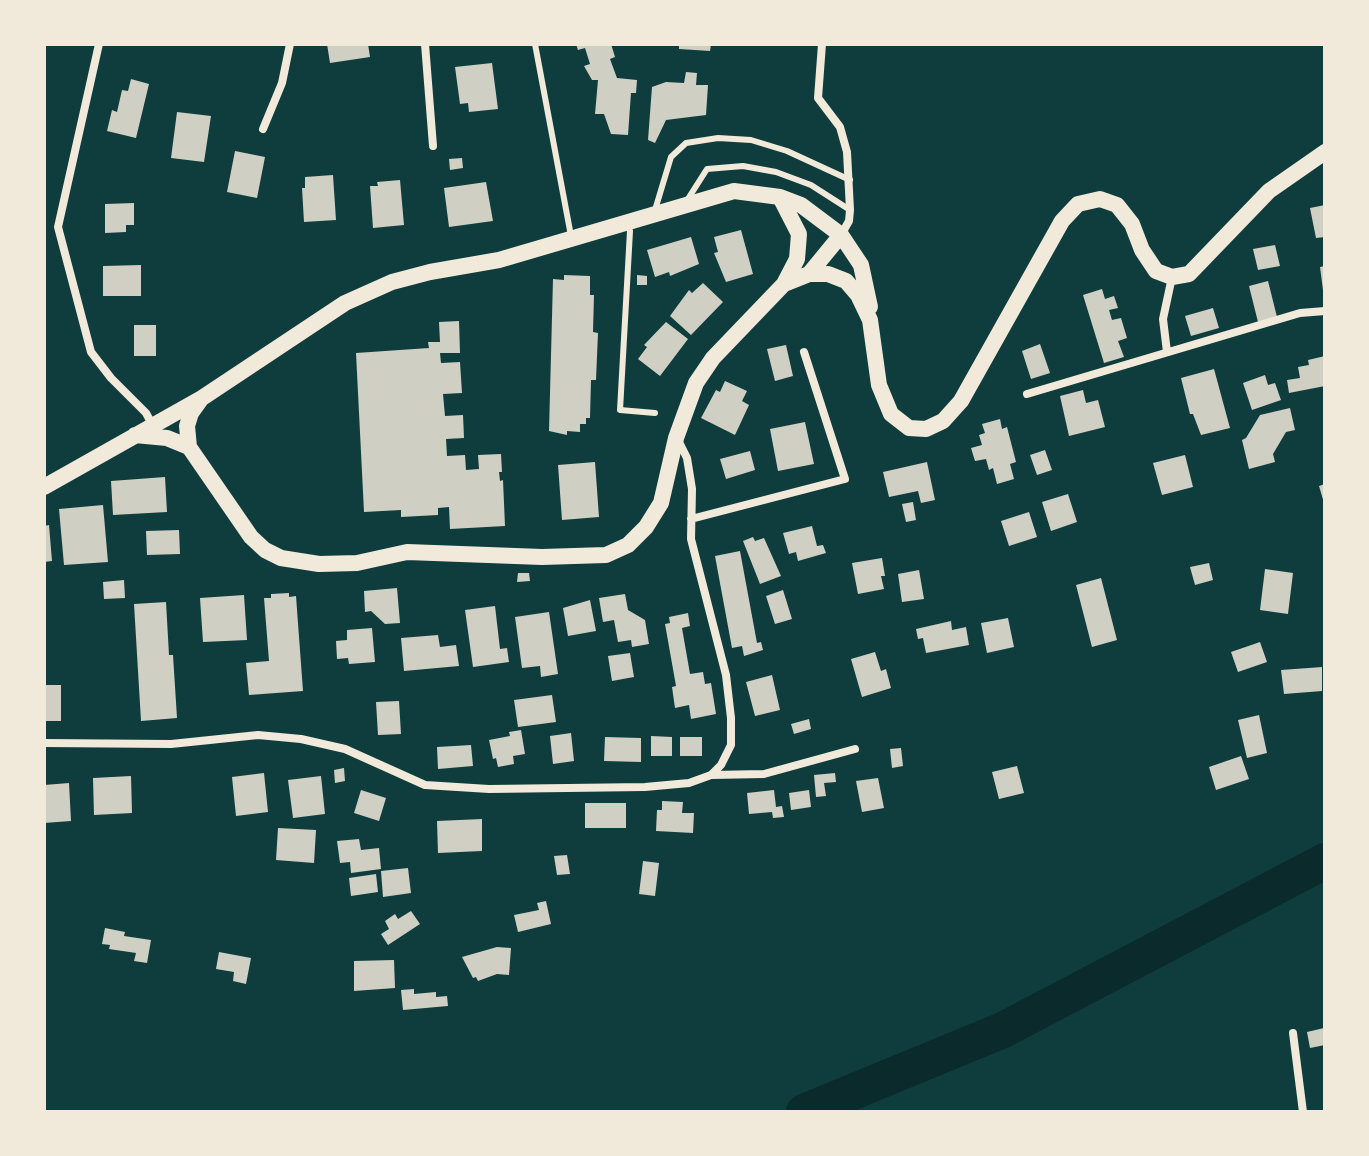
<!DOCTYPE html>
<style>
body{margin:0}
#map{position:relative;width:1369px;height:1156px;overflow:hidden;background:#0f3d3e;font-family:Montserrat,sans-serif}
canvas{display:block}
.frame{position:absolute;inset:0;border:46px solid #f1e9da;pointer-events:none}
</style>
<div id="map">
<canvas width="1369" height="1156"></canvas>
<div class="frame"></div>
</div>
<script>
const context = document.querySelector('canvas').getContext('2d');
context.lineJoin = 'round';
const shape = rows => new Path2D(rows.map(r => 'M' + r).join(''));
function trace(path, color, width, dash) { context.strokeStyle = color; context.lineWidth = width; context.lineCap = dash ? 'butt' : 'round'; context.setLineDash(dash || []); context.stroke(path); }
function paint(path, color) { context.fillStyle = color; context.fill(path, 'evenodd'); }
trace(shape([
 [804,1112,1003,1030,1325,861]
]), '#0a2a2b', 36);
paint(shape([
 [327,44,368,44,370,57,330,63],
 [576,44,611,44,615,57,610,59,617,78,637,80,636,93,631,93,628,135,611,134,604,114,595,114,598,80,592,80,584,66,590,64,585,48,578,50],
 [679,44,711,44,710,51,679,49],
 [492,63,498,109,469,112,468,103,460,104,455,67],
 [686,72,697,73,696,85,708,85,706,115,666,120,655,143,648,140,652,87,666,82,684,83],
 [131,79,149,84,136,138,107,131,112,110,117,112,122,90,128,91],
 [177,112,211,116,204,162,171,158],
 [235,151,265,157,257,198,227,192],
 [462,158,463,168,450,170,449,159],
 [333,175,336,220,304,222,302,188,305,188,305,177],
 [400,180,404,225,373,228,370,186,378,186,377,182],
 [486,182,493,221,449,227,444,188],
 [134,203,134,225,126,225,126,232,105,233,105,204],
 [1325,205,1325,237,1316,238,1310,208],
 [741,230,753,274,726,282,714,253,718,252,714,237],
 [691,237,699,264,670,276,669,272,655,277,647,250],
 [1275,245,1280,266,1258,270,1253,249],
 [141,265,141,296,103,296,103,266],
 [1325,266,1325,289,1323,290,1320,267],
 [564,275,590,276,590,295,594,295,593,332,598,333,596,380,591,380,590,418,586,418,586,424,580,424,580,432,567,431,567,435,549,431,553,279,564,280],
 [637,275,647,276,647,285,637,285],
 [1268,281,1277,317,1258,322,1249,286],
 [703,283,723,302,691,335,670,316,689,290,692,293],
 [1102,289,1105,299,1114,296,1118,308,1109,310,1112,320,1121,318,1127,338,1118,341,1124,357,1104,363,1083,295],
 [1213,308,1219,328,1191,336,1185,316],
 [459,321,460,353,440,353,441,363,460,362,462,393,443,394,445,416,463,415,464,438,446,439,447,456,465,455,466,470,479,469,478,455,501,454,502,472,499,472,500,481,503,480,505,526,450,529,449,507,438,508,438,515,401,517,401,510,364,512,356,353,429,348,428,342,440,342,439,322],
 [666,322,688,339,660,376,638,359,647,347,644,345],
 [134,325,156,325,156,356,134,356],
 [1040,344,1050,373,1031,379,1022,351],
 [786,345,793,376,775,381,767,349],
 [1325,356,1325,386,1289,393,1287,380,1300,378,1298,367,1309,365,1308,360],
 [1214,369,1230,428,1201,435,1193,414,1190,414,1181,378],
 [1265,375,1268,385,1275,383,1281,400,1252,410,1243,383],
 [725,381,747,391,742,401,749,405,735,435,701,418,716,390,720,392],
 [1083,390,1086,403,1098,400,1105,427,1069,436,1060,396],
 [1290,408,1295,430,1286,432,1273,454,1275,462,1249,469,1242,440,1246,438,1260,415],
 [1000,419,1002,429,1007,427,1016,462,1010,464,1014,479,997,484,993,468,989,470,986,459,975,461,971,448,982,445,979,435,985,433,982,424],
 [805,422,814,464,778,471,770,429],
 [1045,450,1052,470,1037,475,1030,455],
 [750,451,755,470,726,479,720,459],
 [1185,455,1193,487,1162,495,1153,463],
 [595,462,599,517,562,520,558,465],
 [927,462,935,500,921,503,918,491,889,497,883,472],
 [165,477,167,512,113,515,111,481],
 [1325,484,1325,503,1324,503,1319,486],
 [1068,494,1077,522,1051,531,1042,502],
 [913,502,916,520,906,522,902,504],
 [103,505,108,562,64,565,59,509],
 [1029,512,1037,537,1009,546,1001,521],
 [49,525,52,561,44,562,44,526],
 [812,526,817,546,823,545,826,553,798,561,796,552,789,554,783,533],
 [179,530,180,554,147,555,146,531],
 [753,537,755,541,764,538,781,576,760,584,743,541],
 [740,551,757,643,761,642,763,650,744,656,742,646,732,648,715,556],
 [882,558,885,576,881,576,884,589,858,594,852,563],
 [1209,563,1213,580,1195,585,1190,567],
 [1265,569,1293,573,1288,614,1260,610],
 [919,570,924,599,902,602,898,574],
 [518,573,529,573,530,581,517,582],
 [1101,578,1117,640,1092,647,1076,585],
 [124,580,125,598,104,599,103,582],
 [397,588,400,623,385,624,371,611,365,612,364,591],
 [783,590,792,619,775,624,766,596],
 [289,593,289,597,296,596,303,691,249,695,246,663,269,661,264,598,271,598,271,594],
 [625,594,628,610,645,620,649,644,632,647,631,640,618,642,614,620,603,622,599,598],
 [244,595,247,640,203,642,200,598],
 [590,600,596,631,568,636,563,608],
 [166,602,169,655,173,655,177,718,141,721,134,604],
 [495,606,500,649,507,648,509,662,473,667,465,610],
 [549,612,558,674,541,677,540,666,522,668,515,617],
 [688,613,690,626,682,628,690,674,703,672,705,684,711,683,716,714,691,719,689,705,675,708,672,687,676,686,665,624,670,623,669,617],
 [1008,618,1014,647,987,653,981,623],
 [951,621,952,630,966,627,969,645,926,653,923,638,918,639,916,629],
 [372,628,375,662,349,664,348,658,337,659,336,641,347,640,347,630],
 [438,635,440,647,456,645,459,666,404,671,401,638],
 [1260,642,1267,662,1238,672,1231,652],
 [875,652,881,671,886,669,891,688,862,697,851,659],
 [630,653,634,677,612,681,608,656],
 [1322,667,1322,691,1284,694,1281,670],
 [772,675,780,710,755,716,746,682],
 [44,685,61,685,61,721,44,721],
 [552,695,556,722,518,727,514,700],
 [399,701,401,734,378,735,376,702],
 [1259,715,1267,753,1247,758,1238,720],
 [809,719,811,729,794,734,791,724],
 [521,730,525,754,513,756,514,764,498,767,496,758,493,759,489,740,510,736,509,732],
 [571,733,574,761,553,764,550,736],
 [651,736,672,737,672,756,651,756],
 [605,737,641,738,641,762,604,761],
 [680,737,702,737,702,756,680,756],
 [471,745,473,766,438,769,437,747],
 [901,748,903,766,892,768,890,749],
 [1241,756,1249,779,1216,790,1209,767],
 [1017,766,1024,793,999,799,992,772],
 [344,768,345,781,335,783,334,770],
 [264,773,268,812,236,816,232,777],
 [835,773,836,782,824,783,826,796,816,797,814,775],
 [131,776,132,813,94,815,93,778],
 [321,776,325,814,293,818,288,780],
 [878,778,884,808,862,812,856,781],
 [69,783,71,821,44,823,44,785],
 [361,790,386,798,379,821,354,813],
 [774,790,776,807,782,806,784,817,773,818,772,812,749,814,747,793],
 [809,790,811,807,791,810,789,793],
 [662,801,683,802,682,813,694,813,693,833,656,831,657,810,662,810],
 [585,803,626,803,626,828,585,828],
 [482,819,482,851,438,853,437,821],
 [278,828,316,830,314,863,276,860],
 [359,839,361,850,379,848,381,869,351,873,350,862,340,863,337,841],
 [567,855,570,874,557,875,554,856],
 [643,861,659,863,655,896,639,894],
 [408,868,411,893,383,897,381,871],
 [376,874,378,892,351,896,349,878],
 [546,901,551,924,518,932,514,915,539,910,537,903],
 [411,911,420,924,388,945,381,934,389,929,385,921,395,914,398,919],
 [105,928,125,932,124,936,151,940,147,963,134,961,136,953,109,949,110,945,102,944],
 [497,947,511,948,509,975,497,974,478,981,476,977,473,978,462,957],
 [219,952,251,958,246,984,233,981,234,972,216,969],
 [394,960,395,988,354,991,354,961],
 [414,989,414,994,436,992,436,997,447,996,448,1006,403,1010,401,990],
 [1324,1028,1325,1045,1310,1048,1307,1032]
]), '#cfcfc3');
trace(shape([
 [535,44,571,236],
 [686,202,707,169,743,166,776,172,811,185,850,210],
 [655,210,671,157,686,143,718,138,751,140,787,151,850,180],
 [627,224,630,231,620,410,655,413]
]), '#f1e9da', 6);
trace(shape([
 [99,44,58,227,91,352,111,378,146,413,153,426],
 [425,44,433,146],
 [822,44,818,98,840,127,847,152,850,210,849,221,841,235],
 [263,129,282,83,290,44],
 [1167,352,1163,319,1172,277],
 [1027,394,1300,313,1325,311],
 [691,519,845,479,804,352],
 [44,743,171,744,258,735,301,739,345,749,425,785,489,789,645,787,689,783,711,775,721,765,731,745,731,718,726,675,691,539,692,489,687,458,678,440],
 [711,775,764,774,855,749],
 [1293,1033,1303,1112]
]), '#f1e9da', 8);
trace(shape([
 [780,197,799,234,797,259,784,284],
 [809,274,841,235],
 [135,435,167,438,189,447,251,537,265,550,281,558,319,564,357,563,407,552,542,557,606,555,628,545,646,527,661,503,676,438,696,383,713,358,784,284,809,274,828,274,846,281,858,295,870,320,879,385,891,414,909,428,926,429,943,421,961,401,1062,221,1078,204,1100,199,1117,205,1132,224,1142,250,1156,271,1172,277,1189,274,1269,191,1325,152],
 [189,447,187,426,191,413,201,399],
 [44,487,202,398,345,303,392,282,430,272,499,260,734,191,780,197,801,205,841,235,861,265,870,307]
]), '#f1e9da', 16);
</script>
